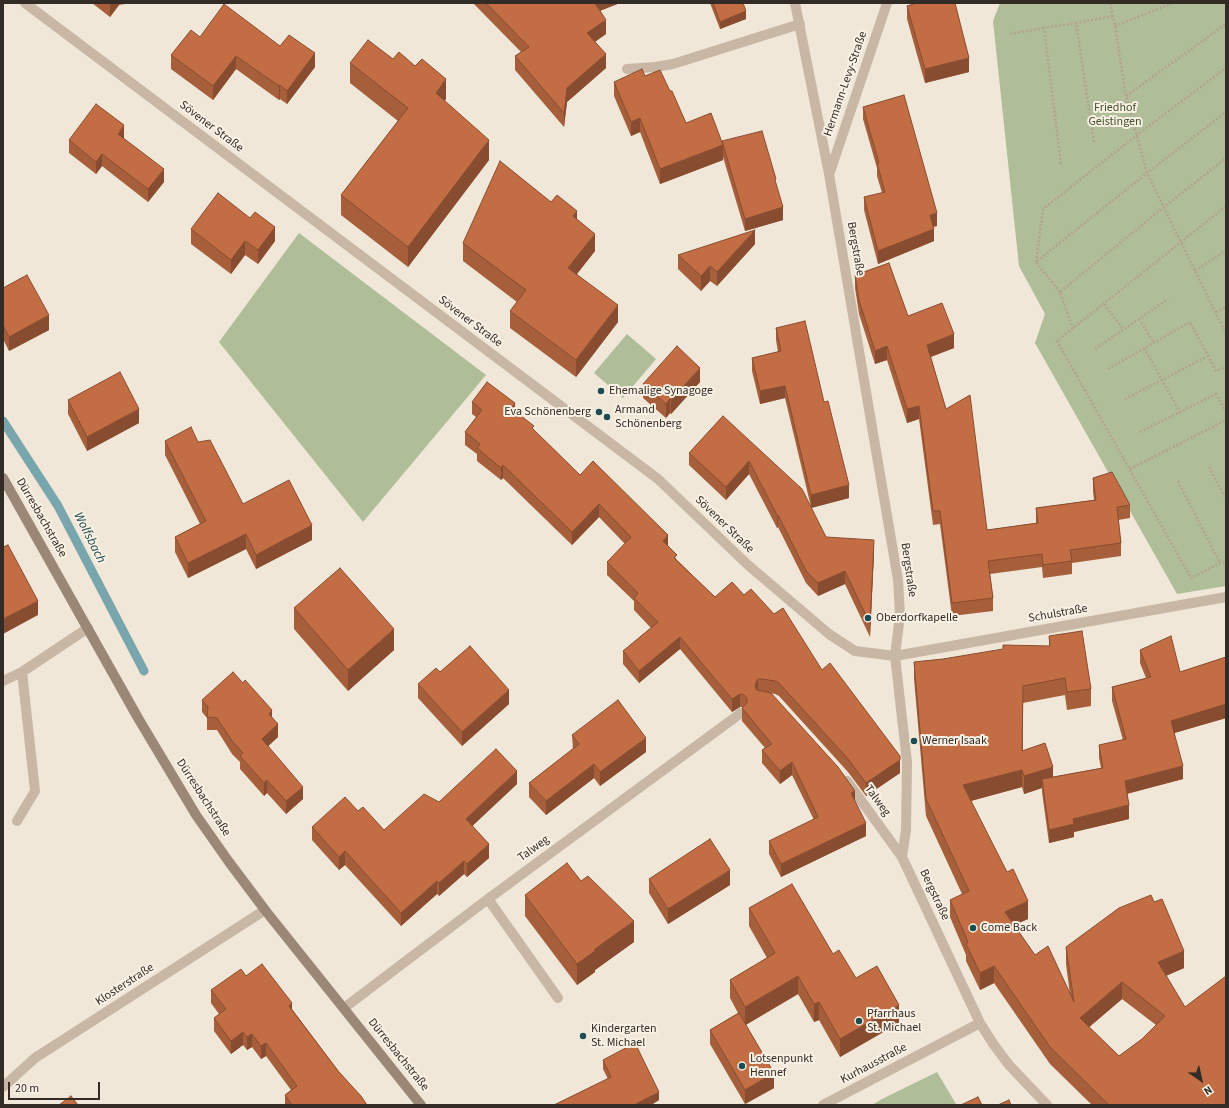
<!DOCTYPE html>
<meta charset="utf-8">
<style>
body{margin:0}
#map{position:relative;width:1229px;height:1108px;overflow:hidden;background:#f0e7d8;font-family:"Source Sans 3",sans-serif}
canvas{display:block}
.frame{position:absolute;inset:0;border:4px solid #332b26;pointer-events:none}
.north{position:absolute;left:1181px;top:1060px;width:40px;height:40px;-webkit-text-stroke:3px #f8f1e4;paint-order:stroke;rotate:146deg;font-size:11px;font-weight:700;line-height:16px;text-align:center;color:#332b26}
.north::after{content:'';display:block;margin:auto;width:14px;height:18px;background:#332b26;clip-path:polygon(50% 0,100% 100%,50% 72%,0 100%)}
.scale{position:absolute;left:8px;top:1082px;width:92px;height:18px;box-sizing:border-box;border:2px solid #332b26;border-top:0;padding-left:5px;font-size:12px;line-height:14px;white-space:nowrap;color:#332b26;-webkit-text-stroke:3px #f8f1e4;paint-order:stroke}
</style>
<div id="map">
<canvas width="1229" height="1108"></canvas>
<div class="frame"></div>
<div class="north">N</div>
<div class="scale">20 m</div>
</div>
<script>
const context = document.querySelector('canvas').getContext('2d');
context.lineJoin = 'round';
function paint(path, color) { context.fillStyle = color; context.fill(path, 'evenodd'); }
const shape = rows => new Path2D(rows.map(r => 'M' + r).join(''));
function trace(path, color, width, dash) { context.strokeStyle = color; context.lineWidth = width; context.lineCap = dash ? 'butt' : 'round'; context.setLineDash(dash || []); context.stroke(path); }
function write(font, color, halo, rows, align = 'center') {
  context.font = font + ' "Source Sans 3",sans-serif'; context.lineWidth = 4; context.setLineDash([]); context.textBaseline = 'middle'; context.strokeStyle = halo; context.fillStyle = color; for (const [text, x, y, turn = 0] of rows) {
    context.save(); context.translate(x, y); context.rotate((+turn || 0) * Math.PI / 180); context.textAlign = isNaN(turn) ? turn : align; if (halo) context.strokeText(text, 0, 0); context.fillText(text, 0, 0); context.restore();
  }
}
paint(shape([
 [1000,3,1226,3,1226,586,1177,594,1035,343,1045,314,1019,266,993,21],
 [299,233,486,375,363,522,219,342],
 [627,334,656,359,623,398,594,373],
 [937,1072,956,1104,955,1105,872,1105,882,1099]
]), '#afbe99');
trace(shape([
 [3,421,58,506,144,671]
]), '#78a6ac', 9);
trace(shape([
 [1110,3,1115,26,1126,96,1147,173,1226,334],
 [1115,26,1173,3],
 [1010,34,1044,28],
 [1126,96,1226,24],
 [1094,142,1076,23,1113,16],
 [1061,164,1044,28,1076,23],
 [1226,206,1057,341,1191,578,1220,563,1226,562],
 [1036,262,1043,209,1137,135,1226,68],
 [1195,271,1226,250],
 [1060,292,1036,262,1147,173,1226,112],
 [1104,304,1123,329],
 [1216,312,1226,307],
 [1139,319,1154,343],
 [1073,329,1060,292,1164,207,1226,158],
 [1144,348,1180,412],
 [1095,349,1168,299],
 [1108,369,1190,322,1216,371,1226,367],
 [1125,399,1208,356],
 [1140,432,1216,394,1226,412],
 [1209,467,1226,499],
 [1130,469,1226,420],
 [1178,481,1220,563]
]), '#b3a28f', 2.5, [2, 2]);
trace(shape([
 [627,69,655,67,673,64,800,24],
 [488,899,558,998]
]), '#c8b7a5', 10);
trace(shape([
 [25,3,658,479,748,565,829,634,855,651,895,656,1226,597],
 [795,3,829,174,898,580,900,615,895,656,907,762,906,830,902,857],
 [830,172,887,3],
 [3,681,22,672,88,628],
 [847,781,902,857,980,1023,994,1045,1009,1065,1047,1105],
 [17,821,35,791,22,672],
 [344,1008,488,899,741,713],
 [3,1087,35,1058,265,910],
 [823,1105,980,1023]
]), '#c8b7a5', 10);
trace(shape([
 [3,478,138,718,196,815,229,862,265,910,421,1105]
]), '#9b8776', 10);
paint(shape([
 [92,3,131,3,119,5,110,17],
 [473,3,620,3,600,11,606,34,595,42,606,68,567,102,564,127,515,70,515,56,521,52],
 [710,3,743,3,746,19,720,29],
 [907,6,969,72,925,83,907,19],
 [200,37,280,46,315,67,287,104,280,99,279,100,236,69,213,100,171,69,171,55],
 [393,59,446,99,444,101,489,160,408,267,341,215,341,195,398,121,350,83,350,63],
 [645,76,670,91,686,123,722,143,722,141,776,183,783,220,745,231,723,157,723,160,660,184,640,132,631,136,614,96,614,82],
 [863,107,937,226,933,227,934,241,878,264,864,210,864,197,882,193,877,176,877,168,863,119],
 [124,138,124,139,164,182,148,202,102,166,96,174,69,153,69,140],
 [551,202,577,219,595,251,577,274,618,322,576,377,510,328,510,311,517,302,463,261,463,243],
 [191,229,275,241,258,264,245,255,231,274,191,244],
 [755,244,717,286,710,281,701,291,678,269,678,255],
 [855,275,908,316,954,348,931,357,946,409,987,530,1036,523,1036,508,1094,500,1093,491,1093,478,1130,505,1130,518,1118,520,1121,543,1121,556,1072,563,1072,574,1043,578,1042,567,990,574,993,598,993,611,952,616,940,524,933,525,919,419,907,423,887,360,875,364,859,314,855,288],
 [3,288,49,330,9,351,3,339],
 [776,328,824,402,849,498,811,508,826,537,874,552,870,637,845,584,818,596,806,583,778,527,777,528,749,474,726,500,689,465,689,453,723,416,811,507,785,398,760,404,752,371,752,358,778,352,776,340],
 [700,382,671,414,670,413,666,418,643,398,643,384],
 [68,400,139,423,87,451,68,414],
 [472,402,515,410,534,430,580,475,668,547,677,560,715,597,744,595,822,670,900,756,900,773,866,796,848,772,779,696,775,694,765,692,855,801,866,836,781,877,769,854,769,841,814,820,792,775,780,784,762,763,762,750,765,748,742,721,742,708,743,707,740,707,732,712,680,649,639,683,623,664,623,651,651,628,634,610,634,601,607,575,607,562,625,544,599,517,572,545,503,478,501,480,477,461,477,454,465,445,465,432,476,417,472,414],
 [165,441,198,442,243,504,312,540,256,569,246,549,188,578,175,552,175,537,200,524,165,455],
 [294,608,394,650,348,691,294,629],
 [1049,636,1091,689,1091,706,1067,710,1065,695,1023,703,1023,751,1053,777,1101,768,1099,758,1099,745,1123,740,1112,701,1112,687,1146,678,1140,663,1140,650,1180,672,1226,657,1226,718,1174,733,1183,779,1127,794,1129,819,1074,832,1074,837,1049,843,1042,792,1042,788,1024,794,1022,787,971,801,1028,919,1014,925,1035,955,1070,995,1066,964,1066,947,1184,968,1166,976,1226,1105,1092,1105,1050,1064,994,983,980,990,966,961,966,955,950,917,950,900,962,894,926,816,914,679,914,662,943,659,1049,646],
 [1122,999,1156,1025,1142,1039,1119,1056,1089,1027],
 [440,672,509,704,462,746,418,698,418,684],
 [202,700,272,718,278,737,268,746,303,799,286,814,267,793,264,796,240,769,240,762,232,754,217,730,207,730,207,718,202,712],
 [572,735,646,752,600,786,594,778,546,815,529,797,529,783,573,749],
 [517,784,472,826,489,858,467,877,464,874,439,896,437,894,401,926,345,865,339,870,312,840,312,827,358,811,384,830,439,802],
 [649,879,730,885,668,924,649,893],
 [581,881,634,942,595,970,595,972,577,985,525,916,525,895],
 [749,908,833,954,899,1023,840,1057,819,1020,814,1022,798,994,746,1025,774,1088,745,1104,710,1044,710,1030,738,1013,730,998,730,980,767,958,749,926],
 [246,976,292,1009,339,1072,367,1105,285,1105,285,1095,291,1090,266,1056,261,1059,252,1047,247,1050,243,1045,231,1054,214,1031,214,1018,219,1014,211,1003,211,990],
 [603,1060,659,1100,651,1105,554,1105,608,1079,603,1069]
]), '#a75e3a');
paint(shape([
 [111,3,119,3,119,5,110,17,110,4],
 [593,3,620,3,593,13],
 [746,11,746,19,720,29,720,22],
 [606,20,606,34,587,47,587,33],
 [315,53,315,67,287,104,287,91],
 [606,54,606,68,567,102,564,127,564,113,567,88],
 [236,56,236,69,213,100,213,86],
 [969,58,969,72,925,83,925,69],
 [446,79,446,99,436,113,436,93],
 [280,85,280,99,279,100,279,86],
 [640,118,640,132,631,136,631,122],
 [124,125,124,138,118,146,118,134],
 [489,140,489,160,408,267,408,247],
 [723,145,723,160,660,184,660,169],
 [102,154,102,166,96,174,96,162],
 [164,169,164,182,148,202,148,189],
 [783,207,783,220,745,231,745,219],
 [577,211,577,229,573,216],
 [937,213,937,226,930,227,930,215],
 [275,227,275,241,258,264,258,250],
 [934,229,934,241,878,264,878,251],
 [755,230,755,244,717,286,717,272],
 [595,234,595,251,568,285,568,268],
 [245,241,245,255,231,274,231,260],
 [710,266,710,281,701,291,701,276],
 [618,305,618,322,576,377,576,360],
 [49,315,49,330,9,351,9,337],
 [954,334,954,348,927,358,927,345],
 [887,346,887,360,875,364,875,351],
 [700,368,700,382,671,414,671,400],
 [785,386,785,398,760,404,760,391],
 [670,399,670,413,666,418,666,404],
 [515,403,515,416,511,408],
 [919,406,919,419,907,423,907,409],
 [139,409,139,423,87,451,87,437],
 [749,461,749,474,726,500,726,487],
 [503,465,503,478,501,480,501,468],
 [849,485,849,498,811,508,811,495],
 [599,504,599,517,572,545,572,532],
 [777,515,778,515,778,527,777,528],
 [312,525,312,540,256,569,256,555],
 [246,534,246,549,188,578,188,563],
 [668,535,668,548,663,541],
 [874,540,874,552,870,637,870,624],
 [845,571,845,584,818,596,818,583],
 [38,601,38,615,3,634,3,619],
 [394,629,394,650,348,691,348,670],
 [680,637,680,649,639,683,639,671],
 [758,679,758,692,755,687,756,682],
 [509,690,509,704,462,746,462,732],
 [740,694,740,707,732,712,732,699],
 [1226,704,1226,718,1171,734,1171,721],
 [272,710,272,723,269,714],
 [278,724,278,737,262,752,262,739],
 [646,738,646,752,600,786,600,772],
 [900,760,900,773,866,796,866,783],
 [792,762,792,775,780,784,780,771],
 [594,764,594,778,546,815,546,801],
 [1183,766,1183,779,1125,794,1125,781],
 [1053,767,1053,785,1042,779,1042,788,1024,794,1024,776],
 [1022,770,1022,787,963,803,963,785],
 [517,771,517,784,466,832,466,819],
 [267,780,267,793,264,796,264,783],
 [303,787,303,799,286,814,286,801],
 [855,791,855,803,851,793],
 [1129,805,1129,819,1074,832,1074,837,1049,843,1049,830,1073,819],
 [866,823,866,836,781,877,781,864],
 [489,844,489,858,467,877,467,864],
 [345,851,345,865,339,870,339,857],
 [464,861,464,874,439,896,439,883],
 [730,870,730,885,668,924,668,909],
 [437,881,437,894,401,926,401,913],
 [1028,901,1028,919,1005,929,1005,912],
 [634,921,634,942,595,970,595,972,577,985,577,964,595,949],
 [1184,951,1184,968,1158,979,1158,962],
 [994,966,994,983,980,990,980,973],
 [798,976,798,994,745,1025,745,1007],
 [1122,982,1122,999,1080,1035,1080,1018],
 [819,1002,819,1020,814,1022,814,1004],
 [292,1003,292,1016,289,1006],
 [899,1005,899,1023,840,1057,840,1039],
 [243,1032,243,1045,231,1054,231,1041],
 [252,1034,252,1047,247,1050,247,1037],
 [266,1043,266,1056,261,1059,261,1046],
 [774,1073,774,1088,745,1104,745,1090],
 [659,1092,659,1100,651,1105,636,1105,636,1104]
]), '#884c30');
const building = shape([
 [486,3,595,3,606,20,587,33,606,54,567,88,564,113,515,56,529,47,486,3],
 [713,3,743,3,746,11,720,22,713,3],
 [917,3,955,3,969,58,925,69,907,6,917,3],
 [224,4,280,46,289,35,315,53,287,91,280,85,279,86,236,56,213,86,171,55,191,30,200,37,224,4],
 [368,40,393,59,399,52,415,66,422,59,446,79,436,93,489,140,408,247,341,195,408,108,350,63,368,40],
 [642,69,645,76,660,70,670,91,672,91,686,123,711,113,723,145,660,169,640,118,631,122,614,82,642,69],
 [904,95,937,213,930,215,934,229,878,251,864,197,885,192,877,163,879,163,863,107,904,95],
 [96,104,124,125,118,134,164,169,148,189,102,154,96,162,69,140,96,104],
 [762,131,776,179,775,180,783,207,745,219,722,141,762,131],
 [500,161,551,202,557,195,577,211,573,216,595,234,568,268,618,305,576,360,510,311,526,290,463,243,500,161],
 [218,193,250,218,255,212,275,227,258,250,245,241,231,260,191,229,218,193],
 [755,230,717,272,710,266,701,276,678,255,755,230],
 [889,263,908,316,942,303,954,334,927,345,946,409,970,395,987,530,1038,523,1036,508,1096,500,1093,478,1112,472,1130,505,1117,507,1121,543,1070,550,1072,561,1043,565,1042,554,988,561,993,598,952,603,940,511,933,511,919,406,907,409,887,346,875,351,859,300,855,275,889,263],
 [27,275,49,315,9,337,3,325,3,288,27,275],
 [805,321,824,402,828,401,849,485,811,495,785,386,760,391,752,358,781,351,776,328,805,321],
 [677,346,700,368,671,400,670,399,666,404,643,384,677,346],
 [120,372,139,409,87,437,68,400,120,372],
 [487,382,515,403,511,408,534,426,532,428,580,475,593,461,668,535,663,541,677,555,674,558,715,597,732,582,744,595,751,589,774,614,783,608,822,670,830,663,900,756,900,760,866,783,848,759,779,683,775,681,762,679,758,679,756,682,755,687,757,690,771,693,838,767,855,791,851,793,866,823,781,864,769,841,818,817,792,762,780,771,762,750,772,744,742,708,747,703,747,700,746,697,744,695,740,694,732,699,680,637,639,671,623,651,658,622,634,598,638,593,607,562,631,537,599,504,572,532,503,465,501,468,477,448,480,444,465,432,482,410,472,402,487,382],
 [723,416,802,489,826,537,874,540,870,624,845,571,818,583,806,571,778,515,777,515,749,461,726,487,689,453,723,416],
 [191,427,198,442,210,440,243,504,289,480,312,525,256,555,246,534,188,563,175,537,206,521,165,441,191,427],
 [8,545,38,601,3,619,3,547,8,545],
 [340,568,394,629,348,670,294,608,340,568],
 [1082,631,1091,689,1067,692,1065,678,1023,686,1022,751,1045,743,1053,767,1024,776,1022,770,963,785,1007,872,1013,869,1028,901,1005,912,1035,955,1048,946,1074,1002,1066,947,1119,908,1151,895,1154,902,1162,899,1184,951,1158,962,1185,1007,1226,976,1226,1105,1109,1105,1050,1047,994,966,980,973,966,944,968,942,950,900,969,891,926,799,914,662,943,659,1003,649,1003,645,1050,646,1049,636,1082,631],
 [1122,982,1165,1016,1142,1039,1119,1056,1080,1018,1122,982],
 [1171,636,1180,672,1226,657,1226,704,1171,721,1183,766,1125,781,1129,805,1073,819,1074,824,1049,830,1042,779,1103,768,1099,745,1126,739,1112,687,1151,677,1140,650,1171,636],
 [470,646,509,690,462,732,418,684,436,668,440,672,470,646],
 [233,672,243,683,245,680,272,710,269,714,278,724,262,739,303,787,286,801,267,780,264,783,240,756,243,753,232,741,217,718,207,717,208,707,202,700,233,672],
 [618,700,646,738,600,772,594,764,546,801,529,783,579,744,572,735,618,700],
 [496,749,517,771,466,819,489,844,467,864,464,861,439,883,437,881,401,913,345,851,339,857,312,827,345,797,358,811,363,807,384,830,424,794,439,802,496,749],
 [710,839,730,870,668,909,649,879,710,839],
 [567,863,581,881,588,876,634,921,595,949,595,951,577,964,525,895,567,863],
 [792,884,833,954,839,950,856,978,877,966,899,1005,840,1039,819,1002,814,1004,798,976,745,1007,730,980,775,953,749,908,792,884],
 [262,964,292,1003,289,1006,339,1072,361,1096,367,1105,292,1105,285,1095,297,1086,266,1043,261,1046,252,1034,247,1037,243,1032,231,1041,214,1018,226,1009,211,990,241,969,246,976,262,964],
 [739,1013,774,1073,745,1090,710,1030,739,1013],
 [635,1043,659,1092,636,1104,636,1105,554,1105,611,1077,603,1060,635,1043],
 [71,1096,78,1105,59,1105,71,1096],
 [978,1097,982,1105,961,1105,978,1097],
 [1009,1100,1011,1105,998,1105,1009,1100]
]);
paint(building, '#c26d44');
trace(building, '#884c30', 1);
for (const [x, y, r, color] of [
 [601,391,4,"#1d4c53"],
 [599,412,4,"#1d4c53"],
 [607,417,4,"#1d4c53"],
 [868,618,4,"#1d4c53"],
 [914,741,4,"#1d4c53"],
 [973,928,4,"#1d4c53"],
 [859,1021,4,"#1d4c53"],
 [583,1036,4,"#1d4c53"],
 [742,1066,4,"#1d4c53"]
]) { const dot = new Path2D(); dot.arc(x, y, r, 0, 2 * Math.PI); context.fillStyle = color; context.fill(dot); trace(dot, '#f8f1e4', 1.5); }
write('12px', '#332b26', '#f8f1e4', [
 ["Hermann-Levy-Straße",846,84,-71],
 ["Sövener Straße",211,127,37],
 ["Bergstraße",855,249,80],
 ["Sövener Straße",470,322,37],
 ["Dürresbachstraße",41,518,60],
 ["Sövener Straße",724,525,44],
 ["Bergstraße",908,570,82],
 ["Schulstraße",1058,614,-10],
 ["Dürresbachstraße",203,798,57],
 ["Talweg",877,801,54],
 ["Talweg",534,849,-36],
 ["Bergstraße",934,895,65],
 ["Klosterstraße",125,985,-33],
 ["Dürresbachstraße",398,1055,51],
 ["Kurhausstraße",874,1064,-28]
]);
write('12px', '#40512b', '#f8f1e4', [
 ["Friedhof",1115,108],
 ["Geistingen",1115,122]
]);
write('12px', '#332b26', '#f8f1e4', [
 ["Ehemalige Synagoge",609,391],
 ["Armand",615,410],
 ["Schönenberg",615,424],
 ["Eva Schönenberg",591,412,"right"],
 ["Oberdorfkapelle",876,618],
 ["Werner Isaak",922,741],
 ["Come Back",981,928],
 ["Pfarrhaus",867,1014],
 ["St. Michael",867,1028],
 ["Kindergarten",591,1029],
 ["St. Michael",591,1043],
 ["Lotsenpunkt",750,1059],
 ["Hennef",750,1073]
], 'left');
write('italic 13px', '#1d4c53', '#f8f1e4', [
 ["Wolfsbach",89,538,63]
]);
</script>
